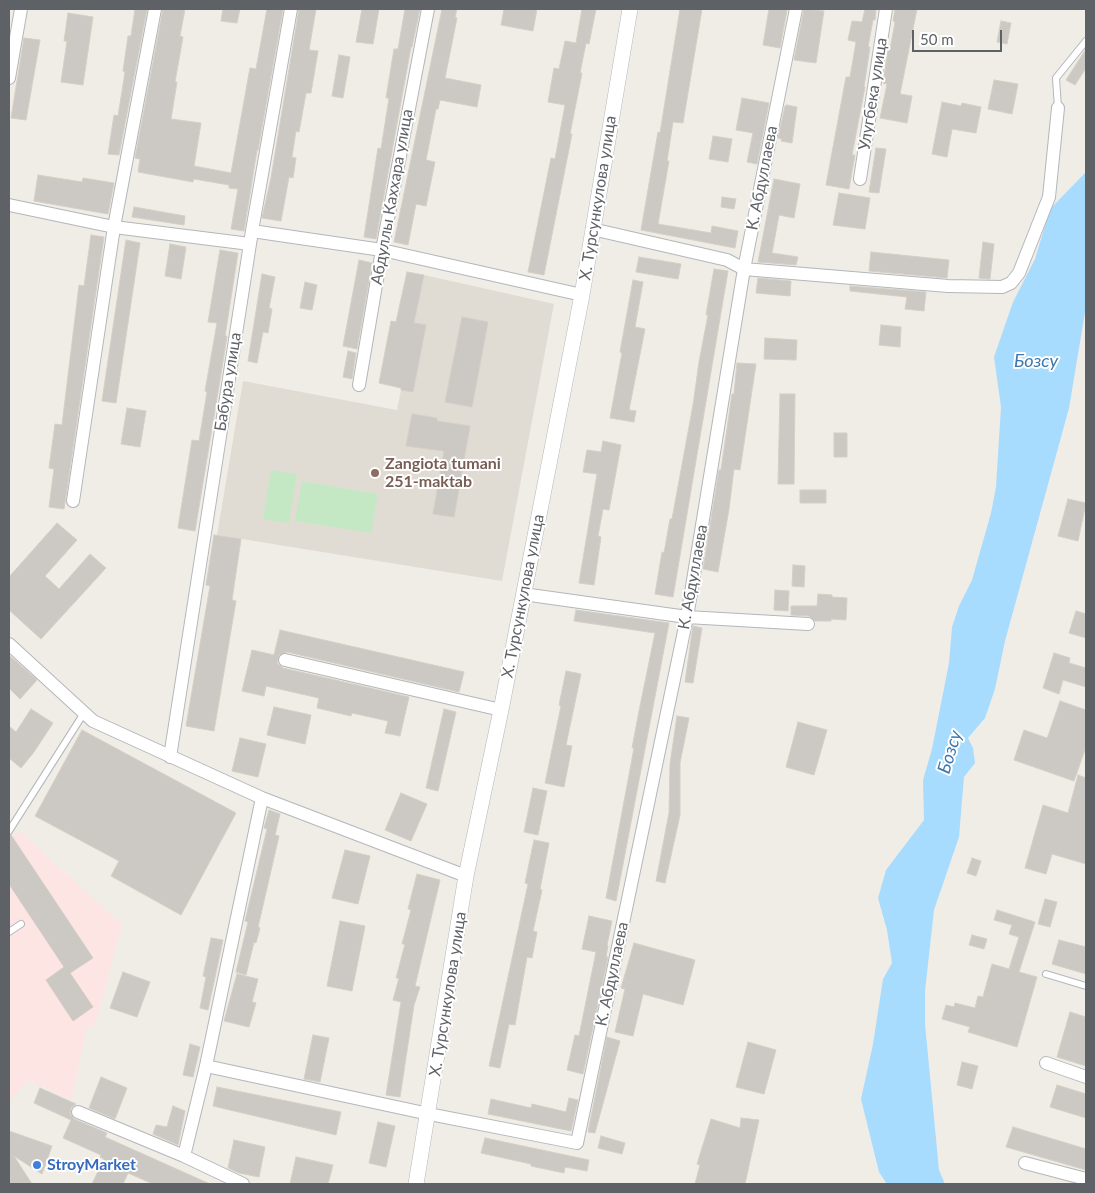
<!DOCTYPE html>
<meta charset="utf-8">
<style>
body{margin:0}
#map{position:relative;width:1095px;height:1193px;overflow:hidden;background:#f0ede6;font-family:Lato,sans-serif}
canvas{display:block}
.frame{position:absolute;inset:0;border:10px solid #5e6267;pointer-events:none}
.scale{position:absolute;left:912px;top:30px;width:90px;height:22px;box-sizing:border-box;border:2px solid #5e6267;border-top:0;padding-left:6px;font-size:15px;line-height:18px;white-space:nowrap;color:#5e6267;-webkit-text-stroke:4px #fff;paint-order:stroke}
</style>
<div id="map">
<canvas width="1095" height="1193"></canvas>
<div class="frame"></div>
<div class="scale">50 m</div>
</div>
<script>
const context = document.querySelector('canvas').getContext('2d');
context.lineJoin = 'round';
function paint(path, color) { context.fillStyle = color; context.fill(path, 'evenodd'); }
const shape = rows => new Path2D(rows.map(r => 'M' + r).join(''));
function trace(path, color, width, dash) { context.strokeStyle = color; context.lineWidth = width; context.lineCap = dash ? 'butt' : 'round'; context.setLineDash(dash || []); context.stroke(path); }
function write(font, color, halo, rows, align = 'center') {
  context.font = font + ' Lato,sans-serif'; context.lineWidth = 4; context.setLineDash([]); context.textBaseline = 'middle'; context.strokeStyle = halo; context.fillStyle = color; for (const [text, x, y, turn = 0] of rows) {
    context.save(); context.translate(x, y); context.rotate((+turn || 0) * Math.PI / 180); context.textAlign = isNaN(turn) ? turn : align; if (halo) context.strokeText(text, 0, 0); context.fillText(text, 0, 0); context.restore();
  }
}
paint(shape([
 [424,275,554,304,502,581,217,535,243,381,397,410]
]), '#e0dcd4');
paint(shape([
 [20,831,122,925,95,1025,88,1025,71,1100,29,1080,9,1102,9,838]
]), '#fce5e3');
paint(shape([
 [271,470,297,474,289,523,263,519],
 [302,481,378,494,371,533,295,521]
]), '#c4e8c3');
paint(shape([
 [1086,172,1086,306,1069,408,1005,641,995,689,985,718,968,738,973,748,975,763,964,777,959,837,934,910,925,991,925,1024,939,1170,945,1184,887,1184,879,1172,861,1099,873,1044,883,979,892,963,887,930,878,898,886,870,924,820,923,780,932,749,949,663,952,627,959,606,972,580,991,513,996,487,1001,407,994,357,1013,302,1035,259,1050,209]
]), '#a7dcff');
const building = shape([
 [135,9,147,9,119,155,108,154,114,115,118,116,125,72,123,71,128,36,131,36,135,9],
 [163,9,185,9,180,36,183,37,175,82,177,82,171,119,201,123,194,166,231,173,250,68,256,69,267,9,283,9,258,150,257,150,244,231,231,229,238,189,229,188,229,185,194,179,193,182,138,172,140,159,135,158,163,9],
 [223,9,240,9,237,23,221,21,223,9],
 [299,9,316,9,309,50,318,51,311,93,306,93,299,132,296,131,292,157,296,158,293,178,289,177,281,221,262,218,271,178,299,9],
 [362,9,379,9,373,44,356,42,362,9],
 [405,9,420,9,412,47,411,47,376,239,364,237,378,148,381,149,389,98,386,98,394,49,398,49,405,9],
 [442,9,457,9,455,17,457,18,445,78,481,85,477,107,440,100,438,109,436,109,426,160,435,162,426,206,416,204,408,245,394,242,442,9],
 [504,9,537,9,533,31,501,25,504,9],
 [582,9,596,9,589,44,586,43,580,73,582,73,570,134,572,134,544,275,528,272,551,158,555,159,565,105,548,102,554,68,559,69,565,41,576,43,582,9],
 [680,9,702,9,683,123,673,122,667,161,669,161,658,224,711,233,712,226,738,231,735,248,641,230,658,132,660,133,680,9],
 [769,9,787,10,780,48,763,45,769,9],
 [804,9,824,11,816,63,794,60,804,9],
 [865,9,876,9,875,20,873,20,868,47,870,47,864,87,865,87,852,155,855,155,849,189,826,185,846,77,850,77,856,42,848,40,852,21,862,22,865,9],
 [895,9,917,9,900,94,912,96,907,123,880,118,887,84,883,83,888,50,890,50,895,22,893,21,895,9],
 [68,13,93,17,83,85,61,82,67,41,64,41,68,13],
 [1001,21,1011,23,1007,44,997,42,1001,21],
 [24,38,40,40,26,120,11,118,24,38],
 [1086,49,1086,68,1075,85,1066,80,1086,49],
 [339,55,350,57,343,98,332,96,339,55],
 [994,80,1018,84,1012,114,988,109,994,80],
 [742,98,769,103,757,164,747,162,753,133,736,130,742,98],
 [942,102,961,106,962,103,981,107,976,133,952,129,947,157,932,154,942,102],
 [787,105,797,107,792,143,781,141,782,139,778,138,785,106,787,105],
 [713,136,732,139,728,162,709,159,713,136],
 [876,148,886,149,879,193,869,192,876,148],
 [38,175,82,182,83,178,114,183,108,214,34,201,38,175],
 [774,179,800,184,794,218,779,215,772,253,798,257,796,265,758,262,774,179],
 [839,193,870,198,865,229,833,225,839,193],
 [722,197,736,199,734,209,721,207,722,197],
 [134,207,185,216,184,225,132,217,134,207],
 [91,235,104,237,64,509,49,507,54,469,49,468,55,424,62,425,79,285,84,286,91,235],
 [126,240,140,243,116,403,102,401,126,240],
 [983,242,994,244,990,279,979,278,983,242],
 [170,244,186,247,181,279,165,276,170,244],
 [220,250,238,253,225,336,227,336,222,368,195,531,178,528,192,440,199,441,207,392,205,391,217,323,208,322,220,250],
 [871,252,949,260,947,278,869,271,871,252],
 [639,257,681,264,678,279,636,272,639,257],
 [359,260,372,263,357,349,343,346,359,260],
 [714,269,728,271,673,597,655,594,662,552,664,553,670,519,672,519,693,405,699,362,708,315,706,315,714,269],
 [407,272,424,275,414,323,426,325,413,392,401,390,401,388,379,383,391,321,396,322,407,272],
 [262,274,275,277,269,308,272,309,268,333,263,332,257,363,248,361,262,274],
 [758,278,791,281,790,296,756,293,758,278],
 [633,280,643,282,635,327,645,329,629,410,636,411,634,422,610,418,622,353,620,352,633,280],
 [305,282,317,285,312,310,300,308,305,282],
 [850,286,926,292,924,311,905,309,907,297,850,291,850,286],
 [462,317,488,322,472,407,445,402,462,317],
 [881,325,901,327,900,347,879,345,881,325],
 [765,338,797,340,796,360,764,359,765,338],
 [348,351,356,353,352,379,343,377,348,351],
 [737,363,756,364,740,470,734,469,729,509,718,572,703,569,719,470,721,470,732,394,734,394,737,363],
 [780,394,795,394,794,484,778,484,780,394],
 [127,408,146,411,140,447,121,444,127,408],
 [412,414,437,418,437,421,470,426,454,517,433,514,444,451,406,446,412,414],
 [834,433,847,433,847,457,834,457,834,433],
 [603,441,621,445,609,510,603,509,598,536,601,537,594,585,579,583,597,474,583,472,587,450,601,452,603,441],
 [800,490,826,490,826,503,800,503,800,490],
 [1068,499,1086,503,1078,541,1058,536,1068,499],
 [57,523,77,540,45,576,59,589,90,554,106,568,41,639,9,610,9,577,57,523],
 [214,535,241,539,232,600,236,601,214,731,186,726,210,586,206,585,214,535],
 [793,565,805,566,804,587,792,586,793,565],
 [775,590,789,591,788,611,774,610,775,590],
 [818,594,832,595,832,597,847,598,846,620,831,619,831,621,815,621,809,616,791,615,791,606,817,606,818,594],
 [576,610,669,623,616,901,606,898,634,748,632,748,639,711,655,633,574,621,576,610],
 [1076,611,1086,614,1086,638,1069,633,1076,611],
 [693,626,702,628,693,683,685,682,693,626],
 [280,630,464,672,459,692,287,652,279,655,277,663,283,668,409,697,400,736,385,733,388,721,352,713,351,716,317,708,319,698,266,686,264,696,242,691,252,650,274,655,280,630],
 [1054,653,1070,658,1069,663,1086,668,1086,687,1063,680,1059,694,1043,688,1054,653],
 [9,655,37,680,20,699,9,688,9,655],
 [566,671,581,674,566,745,572,746,564,787,545,783,561,706,559,705,566,671],
 [1060,701,1086,710,1086,747,1074,781,1014,760,1024,730,1047,738,1048,736,1060,701],
 [274,707,311,715,305,744,267,735,274,707],
 [31,709,53,723,34,752,21,768,9,758,9,726,16,732,31,709],
 [444,709,456,712,438,791,426,788,444,709],
 [677,716,689,718,680,763,680,815,665,883,656,881,669,813,670,764,677,716],
 [798,722,827,730,814,775,786,767,798,722],
 [82,730,236,813,181,915,111,876,119,861,35,816,82,730],
 [240,738,266,744,258,777,232,771,240,738],
 [1078,775,1086,778,1086,864,1052,854,1046,874,1025,868,1043,805,1068,813,1078,775],
 [533,788,547,791,538,835,524,832,533,788],
 [401,793,427,804,411,841,385,830,401,793],
 [269,810,280,814,275,835,279,836,258,927,260,928,256,943,254,942,246,975,236,972,248,922,245,921,267,829,264,828,269,810],
 [11,835,93,958,70,973,93,1007,73,1021,46,980,64,967,9,884,9,836,11,835],
 [534,840,549,843,540,889,542,890,533,931,537,932,532,958,527,957,515,1025,509,1024,500,1068,489,1066,528,884,525,883,534,840],
 [345,850,370,856,358,904,332,898,345,850],
 [972,858,981,861,976,876,967,873,972,858],
 [417,874,440,880,415,986,420,987,414,1005,400,1097,386,1095,401,1002,393,1000,399,978,396,978,405,944,402,944,411,910,408,909,417,874],
 [1045,899,1057,902,1050,927,1038,924,1045,899],
 [997,910,1035,922,1019,972,1037,977,1017,1047,968,1032,970,1027,942,1019,946,1005,954,1007,955,1003,975,1008,978,996,983,997,992,964,1009,969,1019,937,1009,934,1012,925,994,920,997,910],
 [589,916,612,921,607,945,608,946,606,957,608,957,583,1074,567,1070,575,1035,579,1036,596,952,582,949,589,916],
 [340,921,365,926,352,991,327,986,340,921],
 [972,935,987,939,984,949,969,945,972,935],
 [211,938,223,940,208,1010,200,1008,206,977,203,976,211,938],
 [1059,940,1086,947,1086,974,1052,964,1059,940],
 [634,943,695,960,683,1005,643,994,633,1036,615,1032,625,989,621,988,634,943],
 [123,972,150,982,137,1017,110,1008,123,972],
 [237,974,258,979,252,1002,256,1003,249,1027,224,1021,237,974],
 [1070,1012,1086,1017,1086,1066,1057,1057,1070,1012],
 [313,1035,329,1038,320,1082,304,1079,313,1035],
 [607,1037,620,1041,595,1133,588,1132,607,1037],
 [748,1042,776,1050,764,1094,736,1087,748,1042],
 [190,1044,200,1047,193,1077,183,1075,190,1044],
 [962,1062,978,1066,972,1089,957,1085,962,1062],
 [101,1077,127,1088,115,1119,89,1108,101,1077],
 [1057,1085,1086,1094,1086,1118,1050,1107,1057,1085],
 [217,1087,341,1112,336,1135,213,1106,217,1087],
 [40,1088,76,1104,71,1108,70,1113,74,1119,107,1133,105,1137,210,1184,153,1184,128,1173,123,1184,92,1184,104,1159,100,1157,101,1155,63,1138,71,1120,34,1103,40,1088],
 [569,1098,578,1100,571,1131,488,1114,491,1099,531,1108,532,1104,566,1112,569,1098],
 [173,1106,185,1111,178,1145,153,1134,156,1125,167,1127,173,1106],
 [741,1118,759,1120,745,1184,695,1184,700,1165,697,1164,711,1119,740,1128,741,1118],
 [378,1122,395,1126,386,1167,369,1163,378,1122],
 [1013,1127,1086,1149,1086,1170,1006,1147,1013,1127],
 [9,1131,52,1146,42,1174,14,1156,32,1184,9,1184,9,1131],
 [601,1136,625,1143,622,1154,598,1148,601,1136],
 [485,1138,589,1160,587,1171,565,1167,564,1173,531,1166,531,1164,481,1153,485,1138],
 [234,1140,265,1147,259,1177,239,1173,228,1168,234,1140],
 [296,1157,333,1165,328,1184,290,1184,296,1157]
]);
paint(building, '#ccc8c3');
trace(building, '#d5cfc4', 1);
const service = shape([
 [1058,108,1056,78,1086,41],
 [9,831,84,713],
 [9,932,21,924],
 [1046,974,1086,986]
]);
const minor = shape([
 [9,78,21,9],
 [860,179,886,9],
 [9,205,114,227,250,244],
 [592,229,727,260,744,269,948,286,1002,287,1011,283,1019,273,1049,197,1058,108],
 [252,231,382,250,582,295],
 [359,385,382,250,428,9],
 [73,501,114,227,155,9],
 [523,594,687,617,808,624],
 [9,644,93,721,262,798,466,876],
 [285,660,501,710],
 [170,757,252,231,291,9],
 [1046,1063,1086,1077],
 [206,1066,429,1114,577,1143,687,617,744,269,796,9],
 [78,1112,184,1156,243,1184],
 [184,1156,206,1066,262,798],
 [1025,1163,1086,1179]
]);
const tertiary = shape([
 [416,1184,466,876,501,710,582,295,630,9]
]);
trace(service, '#b3b7bb', 8);
trace(minor, '#b3b7bb', 14);
trace(tertiary, '#b3b7bb', 16);
trace(service, '#fff', 6);
trace(minor, '#fff', 12);
trace(tertiary, '#fff', 15);
for (const [x, y, r, color] of [
 [375,473,5,"#8d6e63"],
 [37,1165,5,"#3f7fe0"]
]) { const dot = new Path2D(); dot.arc(x, y, r, 0, 2 * Math.PI); context.fillStyle = color; context.fill(dot); trace(dot, '#fff', 2); }
write('16px', '#5e6267', '#fff', [
 ["Улугбека улица",873,94,-81],
 ["К. Абдуллаева",762,178,-79],
 ["Абдуллы Каххара улица",392,197,-80],
 ["Х. Турсункулова улица",598,198,-81],
 ["Бабура улица",228,382,-81],
 ["К. Абдуллаева",693,577,-80],
 ["Х. Турсункулова улица",523,596,-79],
 ["К. Абдуллаева",612,974,-78],
 ["Х. Турсункулова улица",448,994,-81]
]);
write('bold 16px', '#785e54', '#fff', [
 ["Zangiota tumani",385,464],
 ["251-maktab",385,482]
], 'left');
write('bold 16px', '#366cbe', '#fff', [
 ["StroyMarket",47,1165]
], 'left');
write('italic 18px', '#3e77ab', '#fff', [
 ["Бозсу",1036,361],
 ["Бозсу",950,752,-73]
]);
</script>
